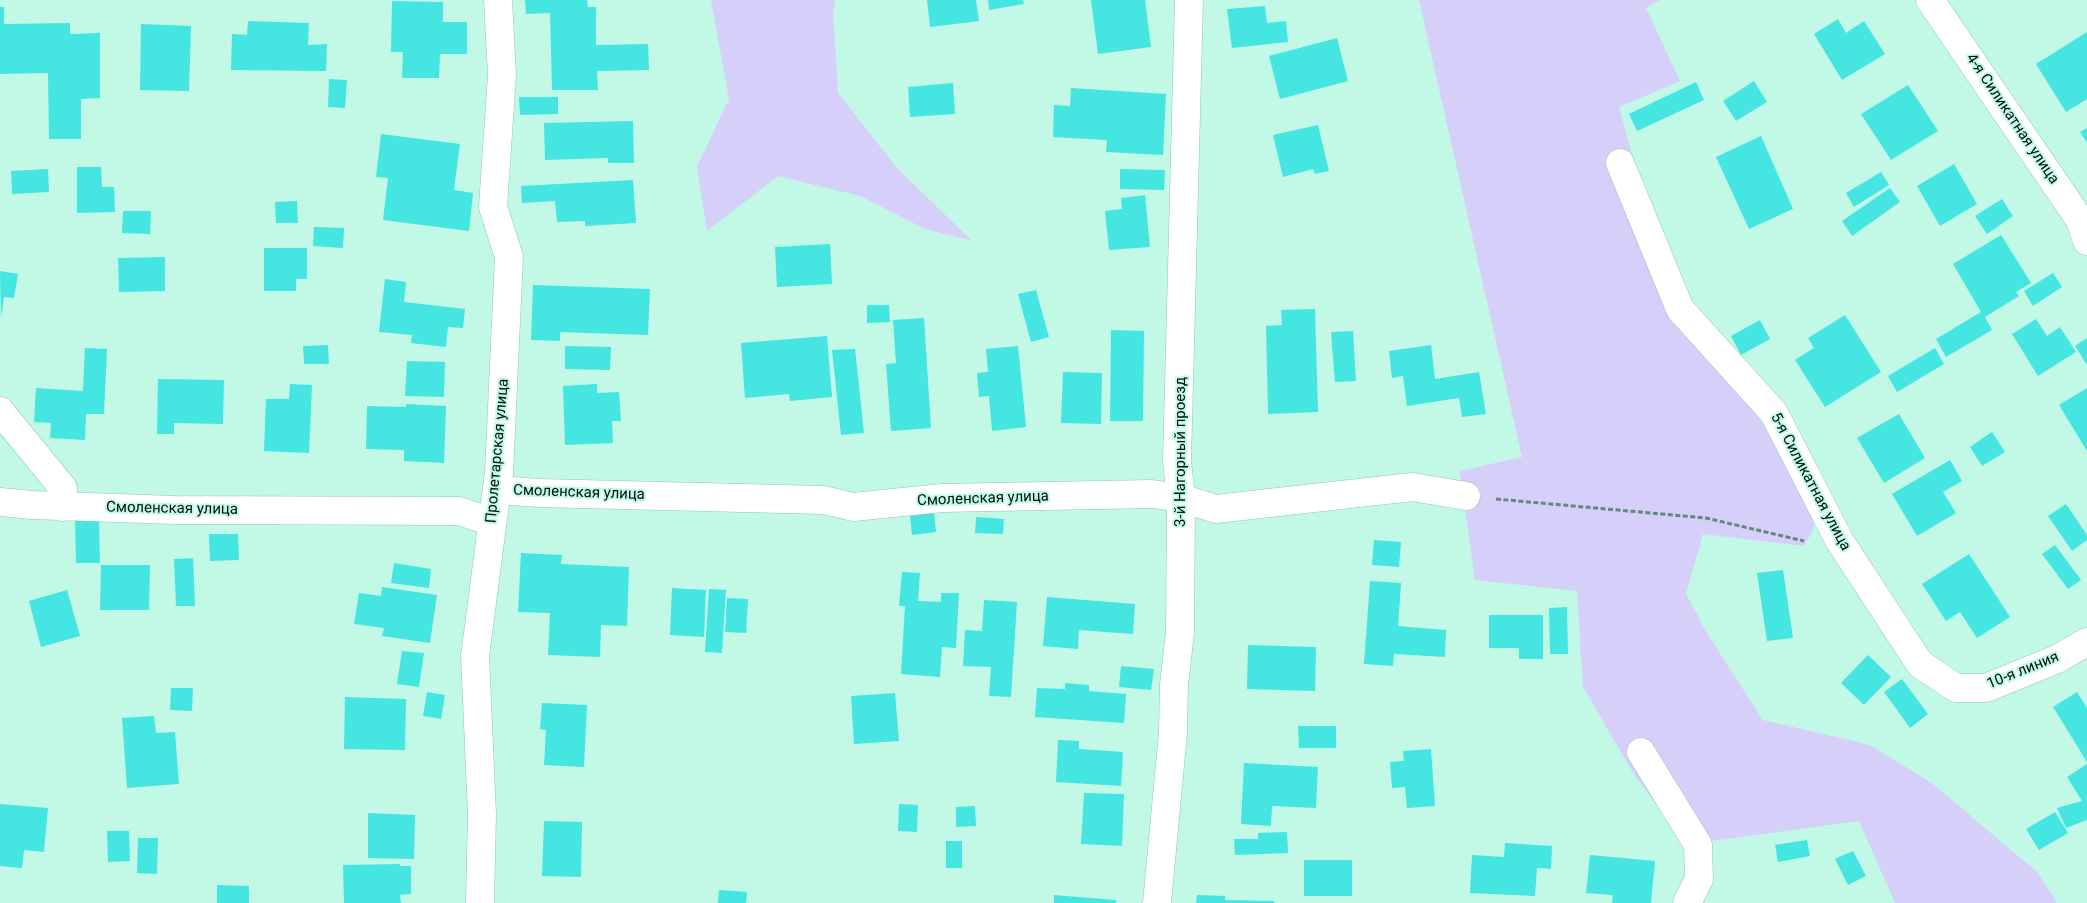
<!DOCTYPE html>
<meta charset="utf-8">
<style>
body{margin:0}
canvas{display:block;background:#c2f8e6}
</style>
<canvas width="2087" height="903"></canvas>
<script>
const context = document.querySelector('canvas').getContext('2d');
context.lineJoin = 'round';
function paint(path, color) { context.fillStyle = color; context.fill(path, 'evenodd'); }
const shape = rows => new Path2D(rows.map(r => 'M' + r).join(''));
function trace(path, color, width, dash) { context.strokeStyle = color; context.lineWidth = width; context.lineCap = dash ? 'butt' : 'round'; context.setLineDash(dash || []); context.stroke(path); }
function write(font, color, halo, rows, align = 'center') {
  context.font = font + ' Roboto,sans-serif'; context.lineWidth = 4; context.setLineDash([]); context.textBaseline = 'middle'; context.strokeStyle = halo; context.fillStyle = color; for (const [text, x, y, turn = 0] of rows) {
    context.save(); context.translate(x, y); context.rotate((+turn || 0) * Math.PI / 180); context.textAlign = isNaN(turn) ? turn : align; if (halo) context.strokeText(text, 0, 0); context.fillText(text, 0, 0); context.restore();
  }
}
paint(shape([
 [711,0,835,0,833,14,838,93,897,168,972,241,925,229,860,196,778,176,707,231,697,167,729,99],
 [1419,0,1660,0,1646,8,1680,81,1619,107,1648,212,1725,371,1762,422,1812,512,1814,528,1804,546,1703,534,1686,594,1708,635,1763,720,1870,745,1933,784,2038,873,2057,903,1895,903,1859,821,1711,841,1683,840,1635,776,1583,687,1577,591,1475,580,1460,471,1522,457]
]), '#d6cff9');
paint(shape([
 [525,0,587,0,588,7,596,7,596,45,648,44,649,70,597,71,598,90,552,90,550,13,526,14],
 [927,0,976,0,979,21,930,27],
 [988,0,1023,0,1024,4,989,10],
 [1091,0,1145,0,1151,47,1098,54],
 [392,1,443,2,443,22,467,22,467,54,440,54,439,78,402,78,403,52,391,52],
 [1265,6,1267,23,1286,21,1288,42,1232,48,1227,9],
 [0,7,4,7,4,24,70,23,70,34,100,33,100,98,81,99,81,139,49,139,48,73,0,74],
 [1838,19,1846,33,1864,21,1885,54,1842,80,1814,34],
 [248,21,309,23,308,45,327,44,326,71,231,70,232,34,247,35],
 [141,24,191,26,189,91,140,90],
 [2087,32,2087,99,2066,112,2036,64],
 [1337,38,1348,81,1280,99,1269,56],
 [329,79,347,80,345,108,328,107],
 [1754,81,1767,102,1736,121,1723,101],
 [1696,82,1704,100,1637,131,1629,114],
 [953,83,955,114,910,117,908,87],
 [1908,85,1938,131,1891,160,1861,114],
 [1071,88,1166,94,1163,155,1106,152,1107,140,1053,137,1054,105,1070,106],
 [519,97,558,97,558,114,520,115],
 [633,121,634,163,608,163,608,158,545,160,544,123],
 [1318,125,1329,171,1315,174,1313,169,1283,177,1273,135],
 [2087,128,2087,143,2080,132],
 [381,134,460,144,454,190,473,193,469,231,383,220,388,178,376,177],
 [1761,136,1793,209,1749,229,1716,157],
 [1954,164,1977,204,1940,226,1917,186],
 [77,167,101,167,102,187,114,187,115,212,77,213],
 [48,169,49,192,12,194,11,171],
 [1120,169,1165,170,1164,190,1120,189],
 [1881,172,1889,185,1854,207,1846,193],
 [633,180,636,223,585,226,585,221,557,222,555,201,522,203,521,186],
 [1890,188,1900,202,1852,236,1842,221],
 [1145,195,1150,247,1109,250,1105,211,1122,209,1121,198],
 [2002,199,2013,216,1987,234,1975,216],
 [297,201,298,223,276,223,275,202],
 [123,211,151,211,150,234,122,233],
 [314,227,344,228,343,248,313,246],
 [2001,235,2031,283,2016,292,2019,296,1985,317,1992,330,1946,357,1936,339,1981,312,1953,264],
 [830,244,832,284,777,287,775,247],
 [264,248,307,248,307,279,296,279,296,291,264,291],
 [165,257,165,291,119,292,118,258],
 [0,271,18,274,14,298,4,297,1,318],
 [2053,273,2062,287,2033,306,2024,291],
 [385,279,406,282,404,302,465,309,463,328,448,327,446,347,411,343,412,335,379,332],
 [533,285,650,289,648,335,560,332,560,341,531,340],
 [1036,290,1049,337,1031,342,1018,294],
 [867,305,889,305,890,322,867,323],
 [1315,309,1318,412,1268,414,1266,326,1282,325,1281,310],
 [1845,315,1881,372,1825,407,1795,360,1814,348,1808,338],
 [924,318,931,428,891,431,886,364,896,363,893,320],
 [2036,319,2047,336,2060,327,2076,352,2038,376,2012,334],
 [1760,320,1770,339,1741,355,1731,336],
 [1111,330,1144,331,1143,421,1110,421],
 [1353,331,1356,381,1335,382,1331,332],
 [827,336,832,397,790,401,789,394,745,398,741,343],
 [2087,338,2087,365,2075,346],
 [328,345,329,364,304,364,303,346],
 [1431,345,1435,379,1479,372,1486,414,1462,417,1459,398,1407,406,1403,376,1392,378,1389,351],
 [565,346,611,347,610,370,565,369],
 [1018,346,1026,427,992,431,989,396,979,397,977,373,988,372,986,349],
 [85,348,107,349,104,414,86,414,85,440,50,438,51,423,34,422,36,388,83,391],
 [1935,348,1944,364,1897,392,1888,376],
 [855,349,864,433,841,435,832,350],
 [407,361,445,362,444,397,405,396],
 [1063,372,1102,373,1101,424,1061,423],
 [158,379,224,380,223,424,174,423,174,434,157,434],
 [290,384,312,385,309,453,264,451,266,399,289,399],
 [597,384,597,393,619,392,621,421,612,421,613,443,565,445,563,386],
 [2087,388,2087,451,2059,405],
 [406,404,446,406,444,463,404,461,404,450,366,449,367,406,406,407],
 [1899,414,1925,458,1884,483,1857,438],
 [1992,432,2005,452,1982,466,1970,447],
 [1950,460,1962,481,1943,492,1956,513,1917,536,1892,494],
 [2066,504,2087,535,2087,540,2072,551,2048,516],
 [934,512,936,532,912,535,910,515],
 [976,517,1004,519,1003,534,975,533],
 [99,518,100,563,76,563,75,519],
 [209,534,238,534,239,560,210,561],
 [1374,540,1401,542,1399,567,1372,565],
 [2055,545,2081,580,2068,589,2042,554],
 [521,553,562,555,561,564,629,567,627,626,601,625,600,657,548,655,550,613,518,612],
 [1969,554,2010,617,1977,638,1960,612,1946,621,1922,584],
 [193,558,195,606,176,606,174,559],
 [394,563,431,569,429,588,391,583],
 [101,565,150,565,149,610,100,610],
 [1783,570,1793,638,1767,641,1757,573],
 [902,572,920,573,918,601,941,602,941,593,959,593,956,648,942,647,940,677,901,674,905,606,899,606],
 [1370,581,1401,583,1398,626,1446,630,1445,657,1394,654,1393,666,1364,664],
 [382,587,437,595,430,643,382,636,384,628,354,624,359,593,381,596],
 [672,588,706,590,704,637,670,635],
 [709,589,726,590,722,653,705,652],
 [67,590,80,636,41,647,29,601],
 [1047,597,1135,604,1133,634,1079,630,1078,649,1043,646],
 [727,598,748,599,746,633,725,632],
 [984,600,1017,602,1011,697,989,696,991,667,963,666,965,630,982,631],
 [1567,607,1568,654,1550,654,1549,608],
 [1489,615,1543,615,1543,659,1519,659,1519,648,1489,648],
 [1248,645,1316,647,1315,691,1247,689],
 [402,651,424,653,419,687,397,684],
 [1868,655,1891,677,1864,705,1841,683],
 [1121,666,1154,669,1151,690,1119,687],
 [1902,679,1928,714,1910,728,1884,692],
 [1065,683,1089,685,1089,691,1126,694,1124,723,1035,717,1037,688,1065,689],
 [171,688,193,688,192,711,170,710],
 [427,692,445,695,441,719,423,716],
 [2077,692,2087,708,2087,762,2053,707],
 [895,693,899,741,854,744,851,696],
 [345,697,406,699,405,750,344,749],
 [542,703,587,705,584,767,544,765,546,730,540,729],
 [154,716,156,733,175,732,179,784,127,788,122,718],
 [1298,726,1336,726,1336,748,1299,748],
 [1058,740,1079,741,1079,749,1123,752,1121,786,1056,782],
 [1431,749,1435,806,1407,808,1405,787,1392,788,1390,762,1404,761,1403,751],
 [1244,763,1318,767,1316,808,1272,806,1271,826,1241,824],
 [2087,764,2087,820,2066,828,2057,808,2082,801,2067,777],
 [1084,793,1124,794,1122,846,1081,844],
 [0,804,48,808,44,852,24,850,22,868,0,866],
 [899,804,918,805,917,832,898,831],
 [975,806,976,826,956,827,956,807],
 [2055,812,2068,833,2039,850,2026,829],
 [368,813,415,815,414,859,368,858],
 [544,821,582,822,581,877,542,876],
 [107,831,129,831,130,861,108,862],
 [1287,832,1288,853,1235,855,1234,839,1258,839,1258,833],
 [138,838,158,838,157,874,137,873],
 [1807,840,1810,856,1778,862,1775,845],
 [946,841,962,841,962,868,946,868],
 [1505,843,1552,846,1551,869,1537,868,1535,896,1470,893,1472,855,1504,857],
 [1853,851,1866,876,1848,885,1835,859],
 [1590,855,1655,861,1651,903,1612,903,1613,895,1586,893],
 [1304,860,1352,860,1352,896,1304,896],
 [400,864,400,866,411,866,411,894,400,895,401,903,344,903,343,865],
 [217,885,249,886,249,903,217,903],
 [719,890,747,892,746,903,718,903],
 [1054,895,1116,900,1116,903,1054,903],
 [1197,895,1225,896,1225,900,1274,901,1274,903,1196,903]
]), '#45e5e1');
const minor = shape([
 [1930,0,2080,220,2087,241],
 [1620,163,1680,309,1774,413,1839,540,1920,664,1956,688,1986,688,2057,659,2087,642],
 [0,411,63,488,62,507],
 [497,490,540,493,824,500,853,507,942,498,1152,494,1181,498,1216,509,1412,487,1466,496],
 [0,502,32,505,174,510,459,511,492,522],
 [1641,752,1698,845,1699,879,1687,903],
 [480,903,482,814,475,656,499,473,509,257,493,207,502,75,498,0],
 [1157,903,1173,733,1174,685,1180,632,1181,498,1177,461,1189,0]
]);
trace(minor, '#90c6b4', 29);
trace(shape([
 [1496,499,1706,518,1804,541]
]), '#64887c', 3, [5, 2.5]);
trace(minor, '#fff', 28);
write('15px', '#00100a', '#c2f8e6', [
 ["4-я Силикатная улица",2012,119,56],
 ["Пролетарская улица",498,451,-85],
 ["3-й Нагорный проезд",1181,452,-90],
 ["5-я Силикатная улица",1810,482,62],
 ["Смоленская улица",579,493,2],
 ["Смоленская улица",983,499,-2],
 ["Смоленская улица",172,509,1],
 ["10-я линия",2023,671,-22]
]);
</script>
